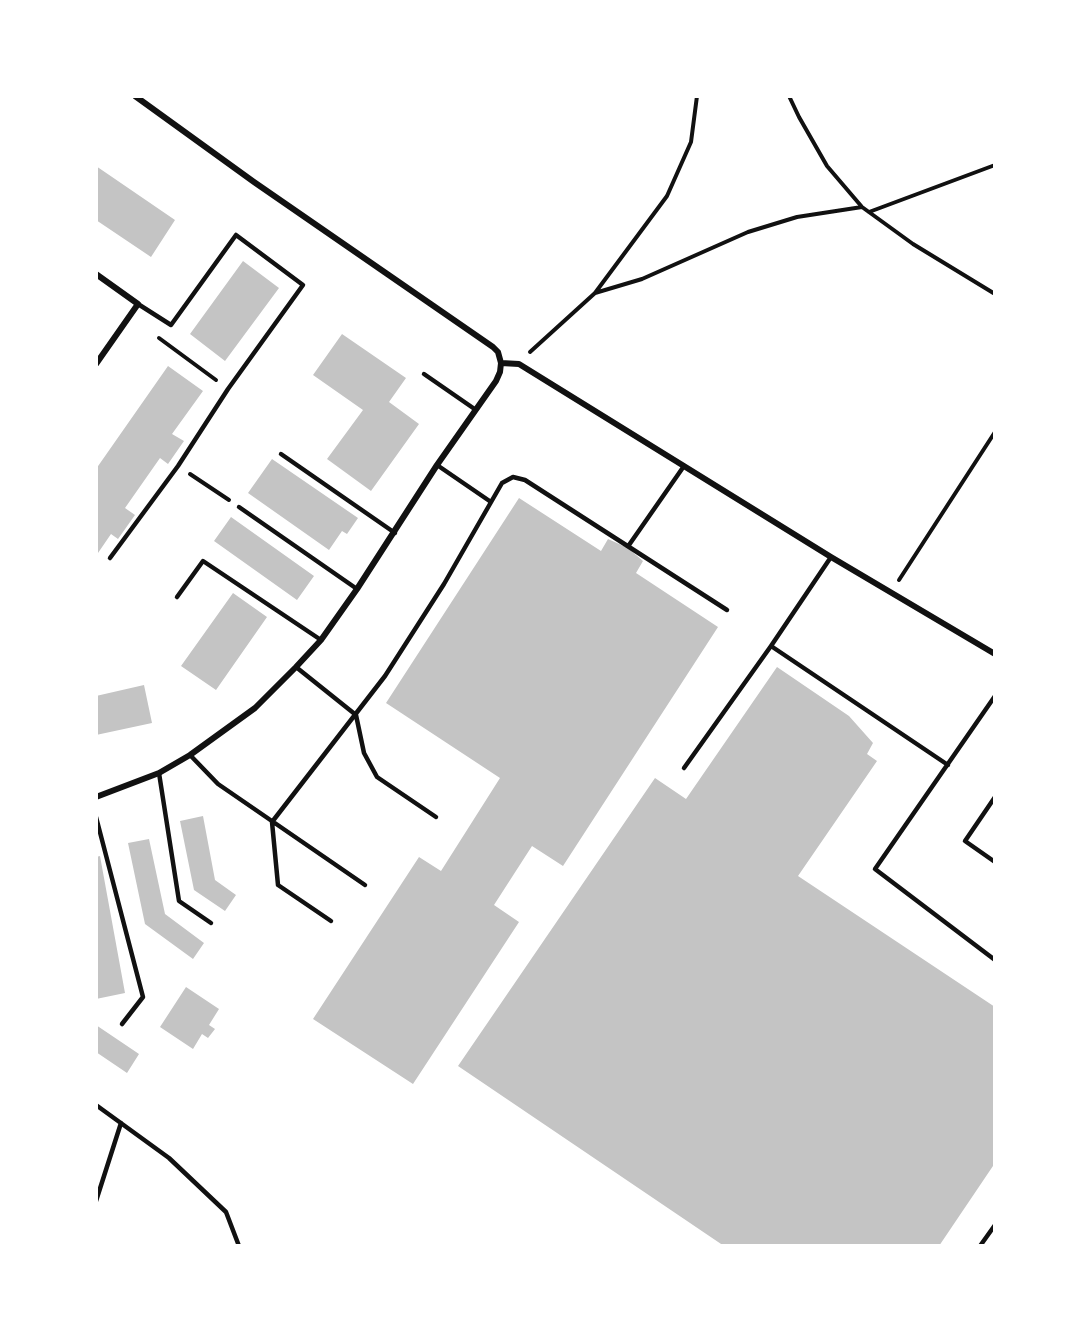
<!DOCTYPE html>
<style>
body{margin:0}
#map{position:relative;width:1091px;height:1342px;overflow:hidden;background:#fff;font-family:"Archivo Narrow",sans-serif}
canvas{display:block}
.frame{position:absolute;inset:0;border:98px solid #fff;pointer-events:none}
</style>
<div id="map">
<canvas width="1091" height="1342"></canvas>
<div class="frame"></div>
</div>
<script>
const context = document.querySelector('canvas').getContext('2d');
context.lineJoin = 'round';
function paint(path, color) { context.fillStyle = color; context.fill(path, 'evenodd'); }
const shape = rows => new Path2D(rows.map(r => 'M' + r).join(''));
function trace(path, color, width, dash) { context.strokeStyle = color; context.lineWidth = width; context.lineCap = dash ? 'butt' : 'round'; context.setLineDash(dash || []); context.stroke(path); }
paint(shape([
 [96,166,175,220,151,257,96,220],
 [243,261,279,288,225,361,190,334],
 [342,334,406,378,389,402,419,424,371,491,327,459,363,410,313,375],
 [168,366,203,391,172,434,184,441,168,464,160,458,125,508,135,515,118,539,111,534,98,553,96,551,96,469],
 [272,459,358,518,347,534,342,531,329,550,248,493],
 [519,498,601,551,608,539,628,548,643,561,636,573,718,627,563,866,532,846,494,905,519,922,413,1084,313,1019,419,857,441,871,500,778,386,703],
 [231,517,314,576,297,600,214,541],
 [233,593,267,617,216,690,181,666],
 [777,667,849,716,873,743,867,754,877,761,798,876,995,1007,995,1163,939,1246,724,1246,458,1066,655,778,686,799],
 [144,685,152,723,96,735,96,696],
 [203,816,215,880,236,895,225,911,194,890,180,821],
 [149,839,165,914,204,943,193,959,145,924,128,843],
 [100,856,125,993,96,999,96,857],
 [186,987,219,1009,209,1025,215,1029,208,1038,202,1034,193,1049,160,1027],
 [96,1025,139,1054,127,1073,96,1052]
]), '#c4c4c4');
trace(shape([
 [789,96,799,117,827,166,862,207,913,244,995,294],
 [869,212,995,165],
 [595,293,642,279,748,232,797,217,862,207],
 [159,338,216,380],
 [530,352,595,293,667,196,691,142,697,96],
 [190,474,229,500],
 [899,580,995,432]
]), '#111', 4);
trace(shape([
 [424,374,476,410],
 [281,454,395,533],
 [437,465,491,502],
 [239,507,357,589],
 [629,545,684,466],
 [831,557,771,646,948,765],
 [110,558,178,466,228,389,303,285,236,235,171,325,138,304],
 [177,597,203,561,321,640],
 [296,667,356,715,364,753,377,777,436,817],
 [995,696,875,869,995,960],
 [190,755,218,784,365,885],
 [684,768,771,646],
 [159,773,179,901,211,923],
 [995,797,965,841,995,862],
 [96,817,143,997,122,1024],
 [331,921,278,885,272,822,385,676,444,584,502,483,513,477,525,480,727,610],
 [96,1105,169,1158,226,1212,239,1246],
 [96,1201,121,1123],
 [980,1246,995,1225]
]), '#111', 4.5);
trace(shape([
 [96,274,138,304,96,364],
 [501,363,519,364,831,557,995,654],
 [96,797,159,773,190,755,255,708,296,667,321,640,357,589,437,465,496,381,500,372,501,363,498,352,493,347,254,182,135,96]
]), '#111', 6);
</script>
